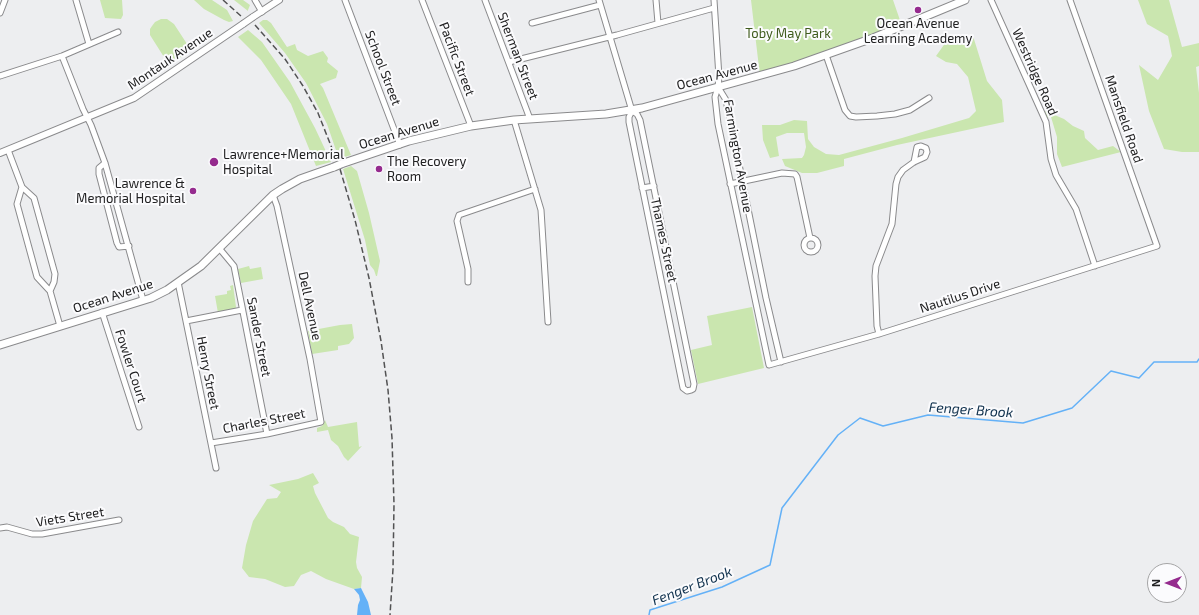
<!DOCTYPE html>
<style>
body{margin:0}
#map{position:relative;width:1199px;height:615px;overflow:hidden;background:#edeef0;font-family:"Exo 2",sans-serif}
canvas{display:block}
.north{position:absolute;left:1147px;top:563px;width:40px;height:40px;box-sizing:border-box;background:#fbfbfd;border:1px solid #a4a4a5;border-radius:50%;rotate:270deg;font-size:11px;font-weight:700;line-height:16px;text-align:center;color:#212122}
.north::after{content:'';display:block;margin:auto;width:14px;height:18px;background:#952b8e;clip-path:polygon(50% 0,100% 100%,50% 72%,0 100%)}
</style>
<div id="map">
<canvas width="1199" height="615"></canvas>
<div class="north">N</div>
</div>
<script>
const context = document.querySelector('canvas').getContext('2d');
context.lineJoin = 'round';
function paint(path, color) { context.fillStyle = color; context.fill(path, 'evenodd'); }
const shape = rows => new Path2D(rows.map(r => 'M' + r).join(''));
function trace(path, color, width, dash) { context.strokeStyle = color; context.lineWidth = width; context.lineCap = dash ? 'butt' : 'round'; context.setLineDash(dash || []); context.stroke(path); }
function write(font, color, halo, rows, align = 'center') {
  context.font = font + ' "Exo 2",sans-serif'; context.lineWidth = 4; context.setLineDash([]); context.textBaseline = 'middle'; context.strokeStyle = halo; context.fillStyle = color; for (const [text, x, y, turn = 0] of rows) {
    context.save(); context.translate(x, y); context.rotate((+turn || 0) * Math.PI / 180); context.textAlign = isNaN(turn) ? turn : align; if (halo) context.strokeText(text, 0, 0); context.fillText(text, 0, 0); context.restore();
  }
}
paint(shape([
 [100,0,122,0,123,15,121,19,105,18],
 [194,0,212,0,227,10,233,21,229,22,224,20,204,9],
 [234,0,243,0,250,5,248,10,248,11],
 [751,0,893,0,902,26,760,76],
 [1138,0,1169,0,1182,47,1199,43,1199,66,1196,67,1199,93,1199,152,1182,152,1164,149,1149,111,1139,65,1158,80,1172,56,1168,36,1147,24],
 [161,19,167,19,174,24,191,50,169,65,150,35,150,29,152,26,155,22],
 [263,20,267,20,271,23,287,47,295,44,297,50,308,56,323,51,328,58,327,62,338,71,336,78,320,84,323,88,351,155,339,159,327,124,306,83,285,53,259,23],
 [248,30,262,42,290,82,315,128,331,162,316,166,291,104,261,60,238,37],
 [973,36,987,81,1002,100,1004,122,897,145,844,159,844,166,817,173,802,173,785,166,782,159,802,158,804,155,806,147,804,133,787,133,776,137,779,156,770,158,763,140,762,125,780,125,794,120,807,121,808,139,814,147,826,154,839,155,902,138,969,118,976,111,968,77,957,64,946,62,936,56,946,42],
 [1045,111,1064,119,1073,126,1084,131,1085,138,1098,150,1113,146,1121,152,1062,167,1057,154,1057,137,1051,117,1046,118],
 [351,166,357,171,369,213,380,261,377,276,376,276,374,270,370,265,365,240,343,169],
 [249,266,250,269,261,267,263,279,241,283,238,269],
 [233,285,236,307,235,309,218,313,215,296,227,294,227,291,231,290,230,286],
 [752,307,764,368,698,384,691,350,712,345,707,316],
 [352,324,354,338,349,344,338,346,338,350,312,354,308,331,340,325],
 [325,420,328,427,357,422,359,447,362,446,348,461,344,457,338,446,331,440,328,430,317,432,317,428,322,426],
 [313,473,319,483,313,486,315,493,328,518,333,522,344,527,350,534,359,537,356,562,357,568,362,577,361,588,354,589,326,579,311,571,301,575,294,586,285,587,265,579,249,577,242,568,246,545,253,521,267,499,277,498,281,492,269,485,298,479]
]), '#cae6af');
paint(shape([
 [361,588,368,602,371,615,357,615,358,605,360,600,359,595,354,589]
]), '#64b1f7');
trace(shape([
 [649,615,650,610,722,587,770,565,782,508,838,435,860,418,883,426,928,415,1023,423,1072,408,1111,371,1139,378,1154,362,1197,362,1199,359]
]), '#64b1f7', 1.5);
const minor = shape([
 [76,0,89,44],
 [255,0,262,12],
 [345,0,400,145],
 [422,0,471,126],
 [485,0,530,119],
 [599,0,632,111,637,114,640,120,694,384,693,389,691,390,687,391,683,388,629,122,629,117,632,111],
 [656,0,658,23],
 [714,0,719,77,718,87,715,97,718,124,769,365,879,334,1157,246,1070,0],
 [991,0,1046,122,1051,159,1056,175,1076,209,1095,266],
 [0,13,5,0],
 [532,23,600,5],
 [826,55,845,110,850,116,856,117,877,116,895,114,910,110,929,98],
 [62,56,83,109,91,125,105,163,143,300],
 [509,62,617,35,714,8],
 [0,76,62,56,118,32],
 [718,87,726,100,766,298,781,362],
 [514,120,541,210,548,322],
 [8,150,22,187,34,198,55,274,54,282,50,291],
 [105,163,99,168,99,174,117,243,119,247,129,246],
 [730,184,782,173,795,174,797,177,810,238],
 [22,187,17,204,37,277,50,291,60,326],
 [642,188,654,186],
 '804 245a7 7 0 1 1 14 0a7 7 0 1 1-14 0Z',
 [219,248,234,266,267,434],
 [178,282,216,468],
 [468,282,468,269,457,221,459,215,535,189],
 [102,312,139,427],
 [186,321,242,310],
 [879,334,877,326,875,276,876,266,892,224,896,184,898,177,903,170,914,162,925,157,927,152,926,148,921,146,917,147,914,162],
 [211,443,267,434,321,422,310,359,277,206,273,195],
 [0,528,7,527,32,534,42,534,119,520]
]);
const tertiary = shape([
 [253,17,279,0],
 [0,153,134,98,243,24]
]);
const secondary = shape([
 [341,164,409,141,471,126,514,120,606,114,642,108,794,66,873,38,965,0],
 [0,345,151,298,167,290,201,266,273,195,282,189,300,179,334,167]
]);
trace(minor, '#8a8a8c', 7);
trace(tertiary, '#8a8a8c', 8);
trace(secondary, '#8a8a8c', 9);
trace(minor, '#fff', 5);
trace(tertiary, '#fff', 6);
trace(secondary, '#fff', 7);
trace(shape([
 [223,0,241,16],
 [255,25,285,59,303,86,318,113,337,161],
 [340,169,355,220,369,278,381,341,388,390,392,438,394,504,393,569,390,615]
]), '#525253', 1.5, [6, 3]);
const tertiaryBridge = shape([
 [243,24,253,17]
]);
const secondaryBridge = shape([
 [334,167,341,164]
]);
trace(tertiaryBridge, '#8a8a8c', 8, []);
trace(secondaryBridge, '#8a8a8c', 9, []);
trace(tertiaryBridge, '#fff', 6);
trace(secondaryBridge, '#fff', 7);
for (const [x, y, r, color] of [
 [918,10,4,"#952b8e"],
 [214,162,5,"#952b8e"],
 [379,169,4,"#952b8e"],
 [193,191,4,"#952b8e"]
]) { const dot = new Path2D(); dot.arc(x, y, r, 0, 2 * Math.PI); context.fillStyle = color; context.fill(dot); trace(dot, '#fbfbfd', 1.5); }
write('13px', '#212122', '#fbfbfd', [
 ["Ocean Avenue",918,24,"center"],
 ["Learning Academy",918,39,"center"],
 ["Lawrence+Memorial",223,155],
 ["Hospital",223,170],
 ["The Recovery",387,162],
 ["Room",387,177],
 ["Lawrence &",185,184,"right"],
 ["Memorial Hospital",185,199,"right"]
], 'left');
write('13px', '#405c1e', '#fbfbfd', [
 ["Toby May Park",788,34]
]);
write('13px', '#212122', '#fbfbfd', [
 ["Sherman Street",518,56,69],
 ["Montauk Avenue",170,59,-34],
 ["Pacific Street",457,59,69],
 ["School Street",383,68,69],
 ["Westridge Road",1035,72,66],
 ["Ocean Avenue",717,75,-15],
 ["Mansfield Road",1124,119,71],
 ["Ocean Avenue",399,133,-17],
 ["Farmington Avenue",738,156,80],
 ["Thames Street",664,240,78],
 ["Ocean Avenue",113,296,-18],
 ["Nautilus Drive",960,296,-18],
 ["Dell Avenue",310,306,78],
 ["Sander Street",259,337,79],
 ["Fowler Court",131,366,72],
 ["Henry Street",208,373,79],
 ["Charles Street",264,421,-11],
 ["Viets Street",70,517,-9]
]);
write('italic 14px', '#10314d', '#fbfbfd', [
 ["Fenger Brook",971,410,4],
 ["Fenger Brook",692,586,-21]
]);
</script>
